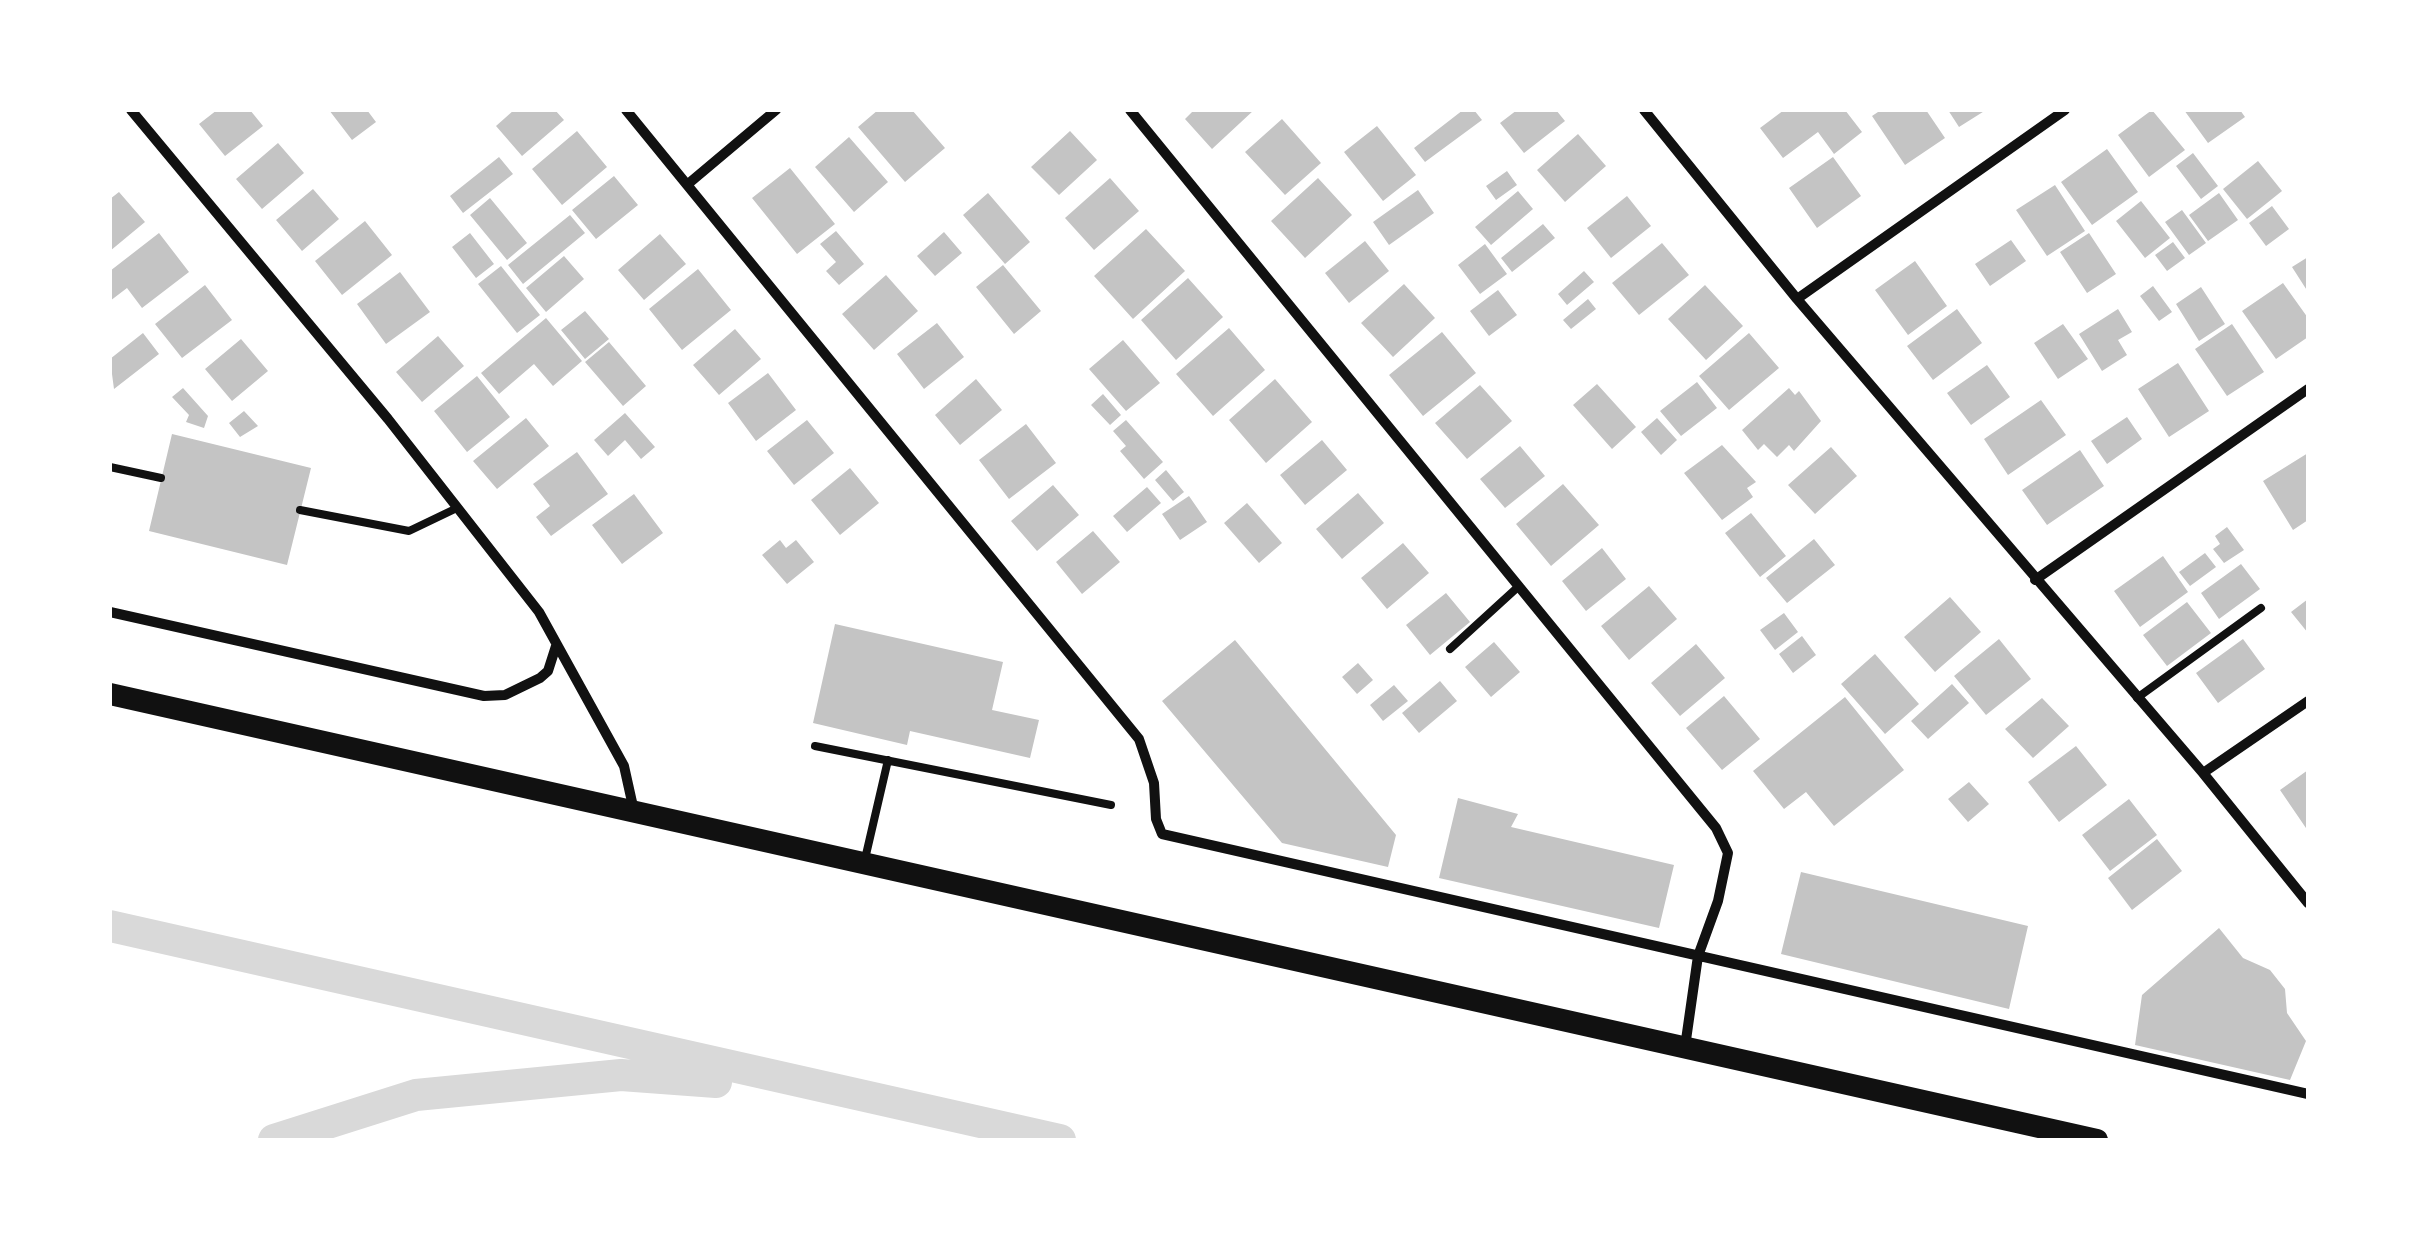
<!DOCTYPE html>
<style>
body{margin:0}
#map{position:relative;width:2418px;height:1250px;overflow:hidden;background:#fff;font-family:Arial,sans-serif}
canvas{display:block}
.frame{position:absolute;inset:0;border:112px solid #fff;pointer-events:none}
</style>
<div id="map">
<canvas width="2418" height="1250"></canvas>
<div class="frame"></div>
</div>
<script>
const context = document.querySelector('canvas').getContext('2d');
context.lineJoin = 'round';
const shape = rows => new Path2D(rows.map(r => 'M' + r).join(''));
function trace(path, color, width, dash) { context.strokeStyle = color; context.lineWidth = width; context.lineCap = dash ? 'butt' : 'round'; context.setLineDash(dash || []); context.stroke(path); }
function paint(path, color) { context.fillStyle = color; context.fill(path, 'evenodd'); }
trace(shape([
 [110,926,1060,1140],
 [274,1140,416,1095,621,1075,716,1082]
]), '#d9d9d9', 32);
paint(shape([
 [217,110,250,110,263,126,225,156,199,124],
 [329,110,367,110,376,122,352,140],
 [514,110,555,110,564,120,522,156,496,126],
 [878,110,912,110,945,148,905,182,858,127],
 [1194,110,1254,110,1212,149,1185,119],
 [1463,110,1474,110,1482,120,1425,162,1414,148],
 [1517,110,1556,110,1565,121,1524,153,1500,123],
 [1784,110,1845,110,1862,132,1834,154,1818,132,1783,158,1760,128],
 [1881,110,1926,110,1945,138,1905,165,1872,116],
 [1948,110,1986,110,1959,127],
 [2152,110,2185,150,2149,177,2118,135],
 [2184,110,2240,110,2245,117,2208,143],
 [1282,119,1321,163,1285,195,1245,152],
 [1377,126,1416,175,1383,201,1344,152],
 [577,131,607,167,562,205,532,169],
 [1070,131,1097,160,1059,195,1031,167],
 [1578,134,1606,166,1565,202,1537,170],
 [849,137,888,182,854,212,815,167],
 [278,143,304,173,262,209,236,179],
 [2107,149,2138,192,2092,225,2061,182],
 [2193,153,2218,186,2201,199,2176,166],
 [499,157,513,174,463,213,450,196],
 [1833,157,1861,196,1817,228,1789,188],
 [2258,161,2282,191,2247,219,2223,189],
 [790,168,835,224,797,254,752,198],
 [1507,171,1517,185,1496,200,1486,186],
 [614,176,638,205,596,239,572,210],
 [1110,178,1139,211,1094,250,1065,218],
 [1318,178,1352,215,1305,258,1271,221],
 [2055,185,2085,231,2047,256,2016,210],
 [313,189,339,219,302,251,276,220],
 [1418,190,1434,213,1389,245,1373,222],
 [1518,191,1533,209,1491,245,1475,227],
 [119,192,145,222,110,251,110,199],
 [988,193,1030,242,1005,264,963,215],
 [2219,193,2238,220,2208,241,2189,215],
 [1627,196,1651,226,1611,258,1587,228],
 [490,198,527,243,507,260,470,215],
 [2141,201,2170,238,2145,258,2116,221],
 [2272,206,2289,229,2266,246,2249,223],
 [2182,210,2206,243,2189,255,2165,222],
 [570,215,585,233,523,284,508,265],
 [365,221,392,255,342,295,315,261],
 [1543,224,1555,238,1512,272,1501,258],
 [1146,229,1185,271,1133,319,1094,276],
 [836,231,864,264,839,285,826,271,836,262,820,244],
 [944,232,962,253,935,276,917,256],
 [159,233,189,272,142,308,127,288,110,301,110,271],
 [470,233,494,264,476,278,452,247],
 [2089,233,2116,274,2087,293,2060,252],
 [660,234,686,264,644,300,618,270],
 [2011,240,2026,261,1990,286,1975,264],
 [1365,241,1389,271,1349,303,1325,273],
 [2173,242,2185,258,2167,271,2155,255],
 [1662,243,1689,275,1639,315,1612,283],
 [1485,244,1507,274,1480,294,1458,265],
 [564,256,584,279,546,312,526,288],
 [2308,257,2308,292,2292,267],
 [1915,261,1947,306,1908,335,1875,290],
 [1003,265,1041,311,1014,334,976,287],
 [501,266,540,315,517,333,478,284],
 [698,269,731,310,682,350,649,309],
 [1584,271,1594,282,1567,305,1558,294],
 [400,272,430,312,386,344,357,304],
 [886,275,918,311,874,350,842,314],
 [1188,278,1223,317,1176,360,1141,320],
 [2283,283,2308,318,2308,337,2276,359,2242,311],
 [1404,284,1435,318,1393,357,1361,323],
 [205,285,232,320,182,358,155,324],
 [1705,285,1743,326,1706,360,1668,319],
 [2153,286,2172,312,2159,321,2140,296],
 [2201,287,2225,324,2199,341,2176,304],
 [1498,290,1517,315,1489,336,1470,311],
 [1588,299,1596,309,1571,329,1563,320],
 [1957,309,1982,343,1933,380,1907,346],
 [2118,309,2132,332,2118,340,2127,355,2102,371,2079,334],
 [585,311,609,339,585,359,561,330],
 [546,318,582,361,553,386,534,364,499,394,481,373],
 [937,323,964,357,924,389,897,354],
 [2063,324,2088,359,2058,379,2034,343],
 [2232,324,2264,372,2227,396,2195,349],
 [1229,328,1265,370,1213,416,1176,374],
 [735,329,761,359,719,395,693,365],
 [1442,332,1476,373,1423,416,1389,375],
 [143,333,159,354,114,389,110,359],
 [1749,333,1779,368,1729,410,1699,376],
 [438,336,464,366,422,402,396,372],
 [241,339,268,371,232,401,205,369],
 [1123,340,1160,383,1126,411,1089,369],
 [609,342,646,386,623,406,585,362],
 [2178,363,2209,411,2169,437,2138,389],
 [1987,365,2010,397,1971,425,1947,393],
 [768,373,796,410,756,441,728,403],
 [477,376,510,417,467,452,434,411],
 [976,379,1002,410,960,445,935,415],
 [1275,379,1312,422,1266,463,1229,420],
 [1697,382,1717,408,1681,436,1660,411],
 [1597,384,1636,427,1612,449,1573,405],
 [1480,385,1512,421,1467,459,1435,423],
 [183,388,208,416,204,428,186,422,189,415,172,397],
 [1789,388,1795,395,1799,391,1821,421,1794,451,1789,445,1777,457,1764,444,1758,450,1742,430],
 [1103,394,1121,415,1110,425,1091,405],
 [2041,400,2066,435,2008,475,1984,439],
 [244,411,258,426,240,437,229,423],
 [625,413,655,447,641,459,625,440,608,456,594,440],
 [2127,417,2142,439,2107,464,2091,441],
 [526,418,549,446,497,489,473,461],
 [1657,418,1677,440,1661,455,1641,432],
 [807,420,834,453,794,485,767,451],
 [1126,420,1163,462,1144,479,1120,451,1126,446,1113,431],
 [1026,424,1056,463,1009,499,979,460],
 [172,434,311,468,287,565,149,531],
 [1322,440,1347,470,1305,505,1280,475],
 [1722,445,1756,482,1747,488,1753,497,1722,520,1684,473],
 [1520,446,1545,476,1505,508,1480,479],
 [1831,447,1857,476,1815,514,1788,485],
 [2080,450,2104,486,2047,525,2022,490],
 [577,452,608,494,551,536,536,517,550,506,533,484],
 [2308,453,2308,520,2293,530,2263,481],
 [850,468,879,503,840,535,811,500],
 [1166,470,1184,492,1173,501,1155,480],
 [1563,484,1599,525,1551,566,1516,524],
 [1053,485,1079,515,1037,551,1011,521],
 [1147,487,1161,503,1127,532,1113,516],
 [1358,493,1384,523,1342,559,1316,529],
 [634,494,663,533,622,564,592,525],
 [1189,496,1207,522,1180,540,1162,514],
 [1247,503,1282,543,1259,563,1224,523],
 [1751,513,1786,556,1760,577,1725,533],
 [2227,527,2244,550,2224,563,2213,549,2220,544,2215,536],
 [1093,531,1120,562,1082,594,1056,562],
 [1814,539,1835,565,1787,603,1766,578],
 [780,540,786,548,796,540,814,562,787,584,762,555],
 [1403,543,1429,573,1387,609,1361,578],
 [1602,548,1626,579,1586,611,1562,581],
 [2205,553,2216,567,2190,586,2179,572],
 [2163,556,2188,592,2140,627,2114,591],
 [2241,564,2260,589,2219,619,2201,593],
 [1649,586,1677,619,1629,660,1601,626],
 [1446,593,1470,622,1430,655,1406,625],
 [1950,597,1981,632,1935,672,1904,637],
 [2308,599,2308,633,2291,612],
 [2187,602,2211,633,2167,666,2143,635],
 [1784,613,1798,632,1775,650,1760,630],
 [835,624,1003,662,992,710,1039,720,1030,758,910,731,907,745,813,723],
 [1802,636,1816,655,1793,673,1779,654],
 [1999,639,2031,679,1986,715,1954,676],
 [2243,639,2265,669,2218,703,2196,673],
 [1235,640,1396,835,1388,867,1282,843,1162,701],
 [1494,642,1520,672,1491,697,1465,667],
 [1696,644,1725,678,1680,716,1651,683],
 [1875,654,1919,704,1885,734,1841,684],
 [1358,663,1373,680,1357,694,1342,677],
 [1440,681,1457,701,1419,733,1402,713],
 [1952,684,1969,703,1928,739,1911,721],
 [1394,685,1408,701,1383,721,1370,705],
 [1724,696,1760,739,1722,770,1686,728],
 [1845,697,1904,770,1834,826,1806,792,1784,809,1753,771],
 [2042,698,2069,726,2033,758,2005,729],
 [2076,746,2107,785,2059,822,2028,782],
 [2308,770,2308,831,2280,790],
 [1969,782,1989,804,1968,822,1948,799],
 [1458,798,1518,814,1511,827,1674,865,1659,928,1439,878],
 [2129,799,2157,835,2110,871,2082,835],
 [2157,839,2182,871,2132,910,2108,878],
 [1801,872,2028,926,2009,1009,1781,954],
 [2219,928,2243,958,2270,970,2285,989,2287,1013,2306,1041,2290,1080,2135,1045,2142,995]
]), '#c4c4c4');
trace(shape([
 [110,467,161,478],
 [300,510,409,531,457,508],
 [1450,649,1519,586],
 [2137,698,2261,608],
 [815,746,1111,805],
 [865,859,888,760]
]), '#111', 8);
trace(shape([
 [131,110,388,419,539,612,624,766,634,811],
 [626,110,1139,739,1154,783,1156,819,1162,834,2308,1094],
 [1130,110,1716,828,1728,853,1718,901,1698,956,1685,1047],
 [1644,110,1797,299,2203,773,2308,903],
 [688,184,776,110],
 [1797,299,2065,110],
 [2035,580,2308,389],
 [110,612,484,696,505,695,540,678,548,671,556,646],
 [2203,773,2308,701]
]), '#111', 10);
trace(shape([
 [110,694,2097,1140]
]), '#111', 22);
</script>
